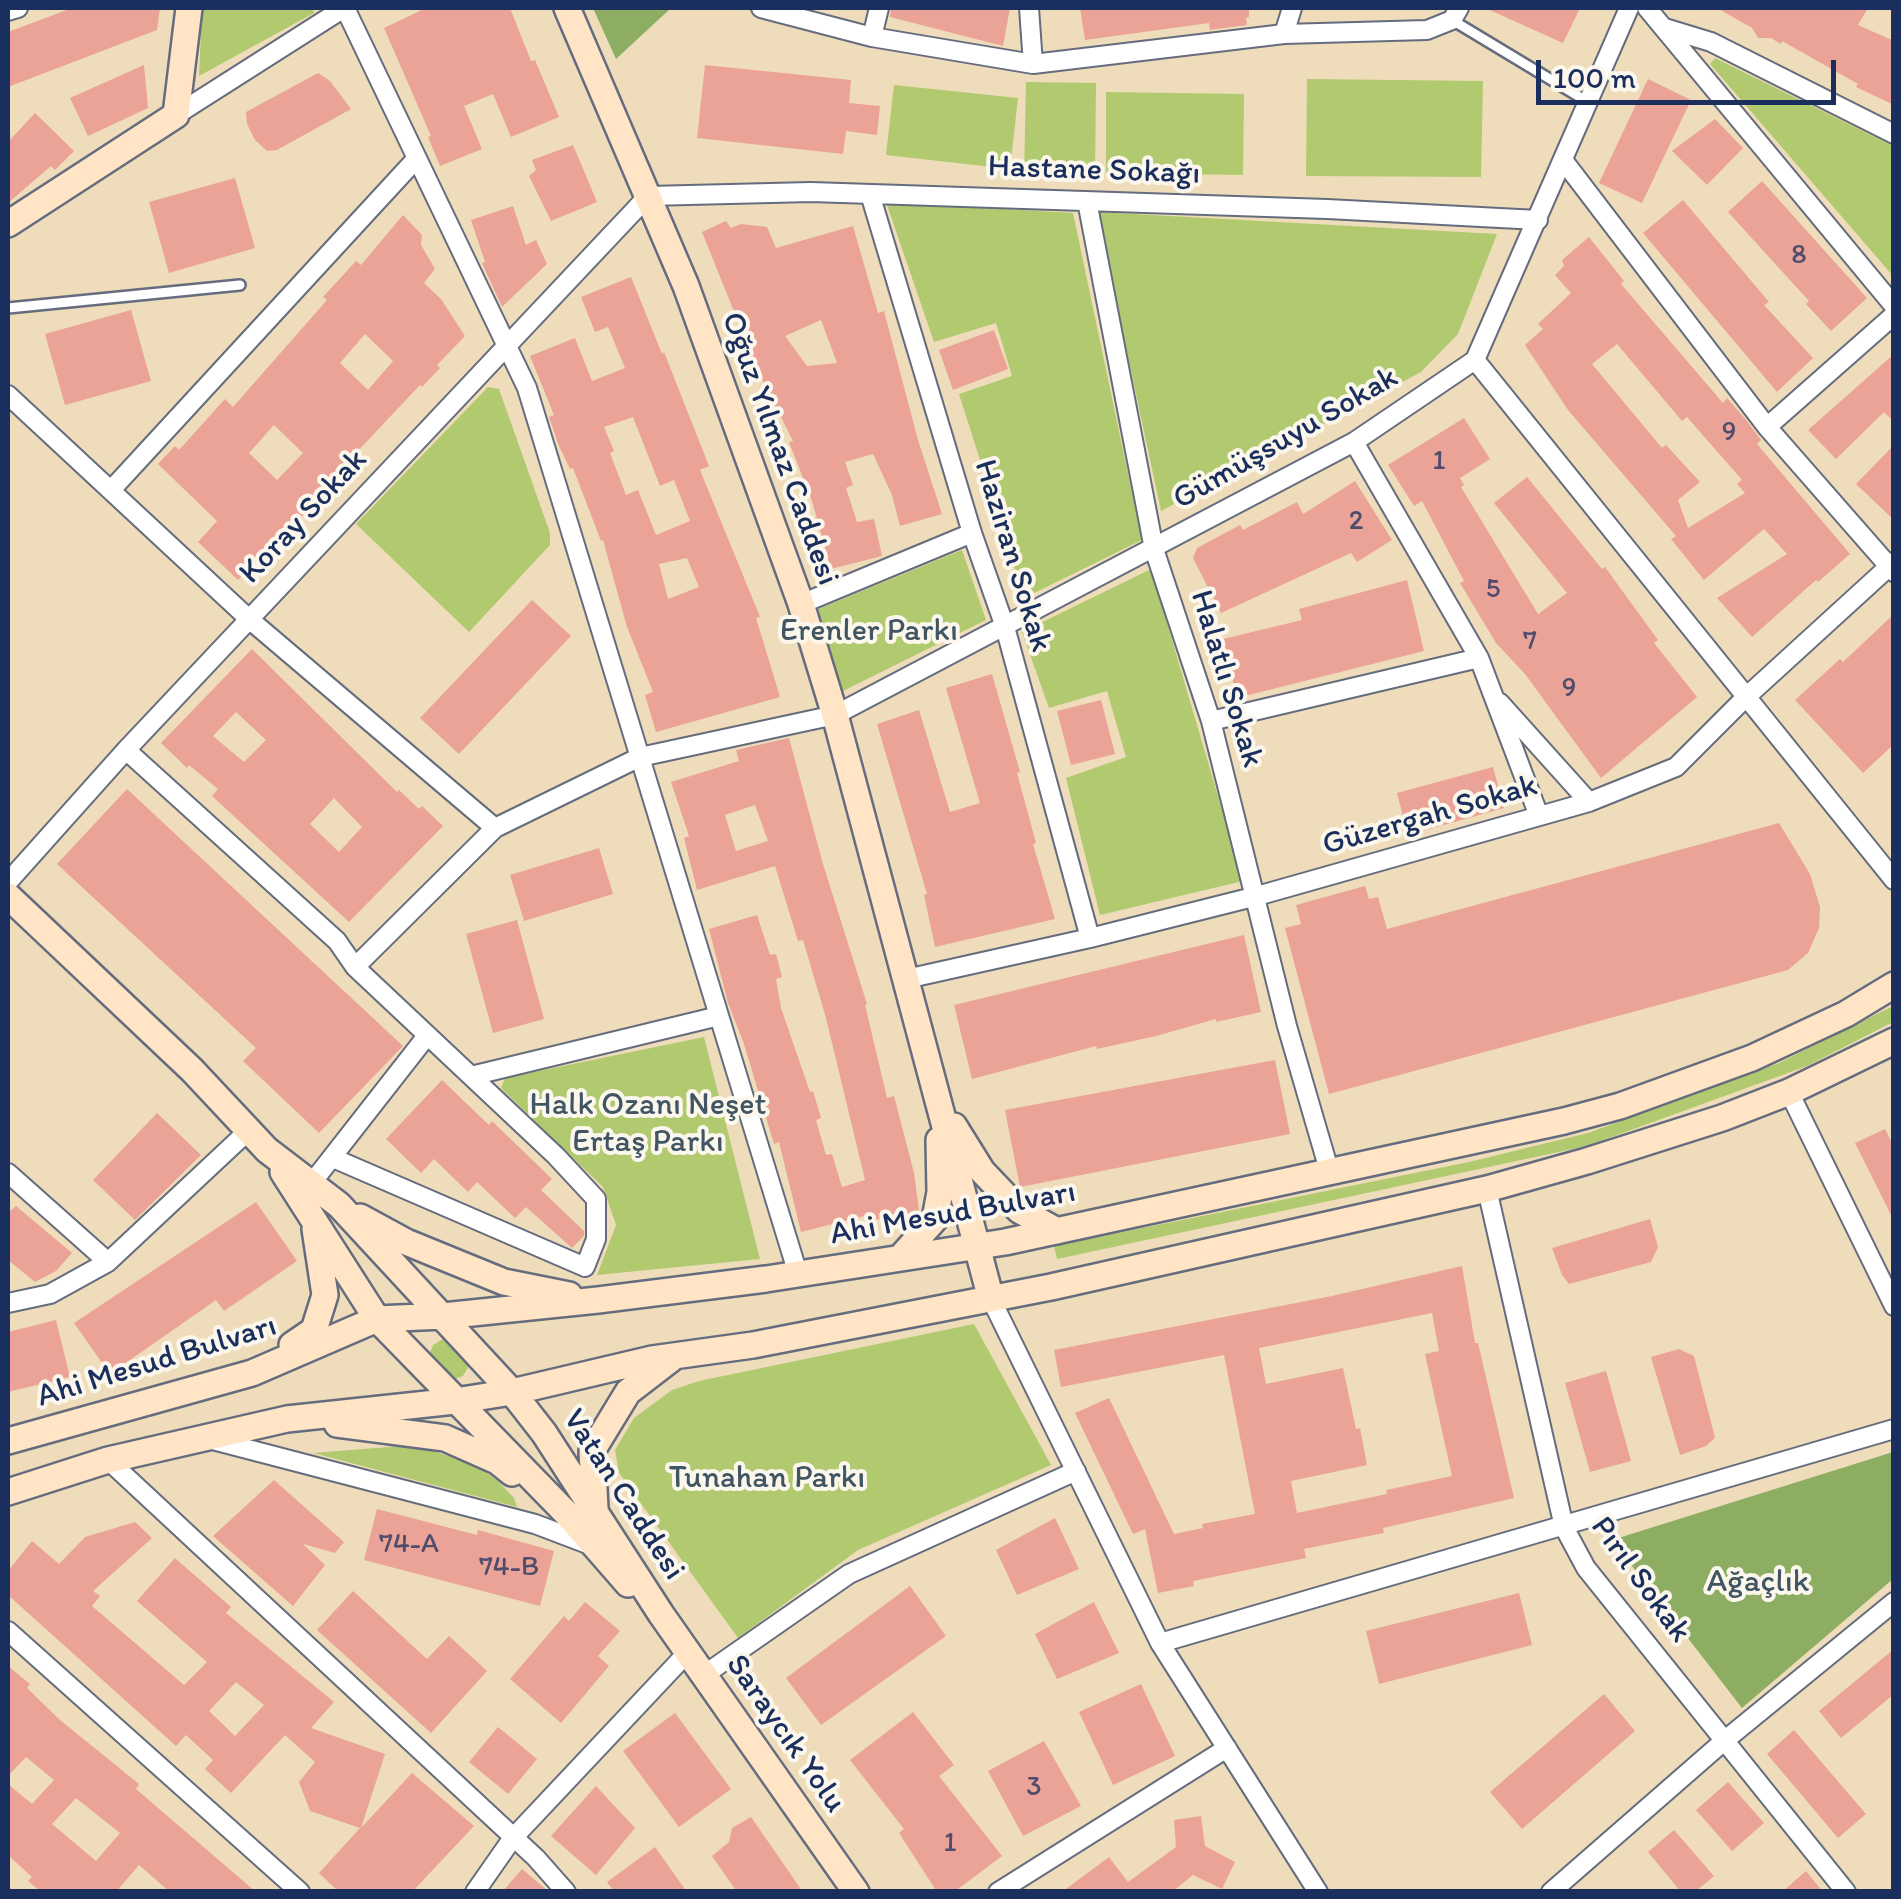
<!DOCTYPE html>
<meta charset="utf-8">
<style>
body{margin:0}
#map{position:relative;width:1901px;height:1899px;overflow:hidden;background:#eedcba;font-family:Itim,sans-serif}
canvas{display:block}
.frame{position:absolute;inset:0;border:10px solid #1b2f5e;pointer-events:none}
.scale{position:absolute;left:1536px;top:60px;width:300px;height:45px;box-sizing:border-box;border:5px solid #1b2f5e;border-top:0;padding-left:12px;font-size:30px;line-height:35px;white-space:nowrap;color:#1b2f5e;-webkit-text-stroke:8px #fbf7ec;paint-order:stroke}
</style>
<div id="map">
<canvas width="1901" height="1899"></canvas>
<div class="frame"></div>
<div class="scale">100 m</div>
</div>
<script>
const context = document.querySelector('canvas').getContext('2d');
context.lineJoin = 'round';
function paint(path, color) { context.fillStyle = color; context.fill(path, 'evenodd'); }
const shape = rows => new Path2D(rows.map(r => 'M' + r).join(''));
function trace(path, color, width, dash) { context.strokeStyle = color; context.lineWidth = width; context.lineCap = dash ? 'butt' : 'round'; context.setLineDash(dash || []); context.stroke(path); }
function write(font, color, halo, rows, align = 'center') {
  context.font = font + ' Itim,sans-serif'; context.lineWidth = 8; context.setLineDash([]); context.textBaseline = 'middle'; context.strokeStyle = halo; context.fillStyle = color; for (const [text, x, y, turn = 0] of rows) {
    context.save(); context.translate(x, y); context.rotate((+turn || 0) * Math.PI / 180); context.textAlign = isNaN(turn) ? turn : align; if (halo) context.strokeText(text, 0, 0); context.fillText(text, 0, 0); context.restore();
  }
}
paint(shape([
 [202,8,313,8,314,13,199,76],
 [1715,58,1893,146,1893,276,1710,64],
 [1307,79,1483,81,1481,177,1306,176],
 [1026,82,1096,83,1095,178,1024,177],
 [894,85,1018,98,1010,169,886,155],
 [1106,92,1244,94,1243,175,1106,173],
 [886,202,1073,213,1142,540,1024,598,959,394,1012,376,996,323,934,342],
 [1097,212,1497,234,1458,334,1421,372,1161,511],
 [488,387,499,389,550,533,550,545,469,632,356,524],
 [962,550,986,620,839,693,816,610],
 [1151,569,1243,881,1100,915,1066,778,1126,757,1107,691,1049,708,1022,632],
 [1893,1006,1893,1022,1807,1066,1587,1146,1057,1259,1054,1246,1469,1162,1588,1133,1779,1063],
 [704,1037,760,1259,597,1275,616,1225,603,1187,501,1088,505,1078],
 [974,1324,1051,1465,858,1550,738,1638,619,1473,615,1450,634,1418,672,1390,699,1381],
 [445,1338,452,1338,470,1364,463,1376,450,1381,428,1358,433,1345],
 [414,1445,476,1465,498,1481,514,1498,517,1507,313,1453]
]), '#b2ca6f');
paint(shape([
 [593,8,671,8,616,59],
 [1893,1452,1893,1579,1742,1708,1612,1540]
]), '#8dae62');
paint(shape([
 [72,8,160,8,157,30,8,87,8,32],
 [426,8,510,8,531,61,535,60,559,117,511,137,493,94,464,106,482,149,440,166,428,137,431,136,384,28],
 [891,8,1010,8,1003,46,890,17],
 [1080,8,1249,8,1249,17,1246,18,1247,25,1210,30,1209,23,1085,40],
 [1485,8,1580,8,1563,43],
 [1717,8,1868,8,1858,25,1894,41,1894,105,1856,87,1858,84,1782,41,1781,44,1771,38,1758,38,1752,28],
 [144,65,148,108,88,136,70,98],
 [705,65,851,80,849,103,880,106,877,135,846,131,843,154,697,138],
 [318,73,330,81,351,109,277,150,267,151,255,140,247,124,246,112],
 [1648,79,1691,100,1642,203,1599,183],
 [35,113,74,151,55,170,51,166,8,203,8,142],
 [1715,119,1743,148,1707,185,1672,151],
 [573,145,597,202,551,221,529,176,536,170,532,160],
 [235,178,255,248,169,273,149,202],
 [1762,181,1867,298,1831,331,1806,304,1809,301,1728,212],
 [1683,200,1769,302,1764,305,1813,358,1777,392,1643,233],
 [513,206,526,245,536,240,547,264,502,307,482,263,485,262,471,220],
 [403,215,422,235,421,245,435,269,424,283,441,299,465,336,437,365,440,368,422,387,420,385,305,507,308,510,238,580,198,542,217,521,158,464,175,446,179,450,225,399,233,407,327,300,323,297,356,261,361,265],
 [365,334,393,361,368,390,340,363],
 [274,425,303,453,277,480,249,453],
 [726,221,731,228,741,224,767,227,776,248,853,226,878,313,884,311,918,440,942,514,900,526,892,495,873,454,845,462,853,485,846,488,857,522,874,519,882,556,831,569,812,501,789,442,793,441,758,371,702,232],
 [821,320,837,363,807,366,785,336],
 [1589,237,1624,281,1621,284,1723,403,1727,398,1747,421,1761,440,1757,444,1850,554,1818,582,1816,580,1752,637,1717,598,1787,554,1764,529,1704,580,1671,539,1676,536,1568,410,1525,345,1543,329,1538,324,1571,293,1555,275,1564,266,1562,260],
 [1617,344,1682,421,1687,417,1742,480,1737,484,1745,493,1688,528,1678,500,1700,482,1666,445,1662,448,1592,364],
 [631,277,662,354,664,352,709,466,700,470,760,617,756,618,780,697,656,732,645,695,653,692,627,627,603,540,601,541,573,468,570,469,559,446,549,417,554,415,530,356,575,338,592,381,625,368,608,327,595,332,581,297],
 [633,417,660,486,674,480,690,521,656,535,638,490,626,495,610,453,614,451,604,427],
 [687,558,699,587,668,599,659,564],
 [131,310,151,381,65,405,45,334],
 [994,330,1008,369,953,390,939,350],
 [1894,354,1894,422,1884,412,1836,459,1808,430],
 [1464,418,1490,459,1460,478,1464,485,1461,487,1538,614,1567,593,1494,503,1527,477,1602,569,1605,567,1658,640,1654,643,1697,697,1601,778,1525,674,1496,643,1460,583,1464,581,1422,501,1414,506,1388,465],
 [1894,445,1894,520,1856,484],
 [1355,481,1392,540,1357,562,1351,553,1221,613,1193,558,1197,548,1240,525,1243,530,1297,502,1303,514],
 [1407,580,1424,651,1237,698,1223,639,1302,620,1299,609],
 [532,600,571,636,459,754,420,718],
 [1894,614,1894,744,1863,773,1795,700,1840,659,1843,662],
 [252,649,397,792,399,790,419,809,422,806,443,826,349,922,212,796,218,789,189,765,187,768,161,743],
 [236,712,266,740,244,762,213,736],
 [334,798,362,827,339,852,310,824],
 [992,674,1020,772,1017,773,1036,843,1033,844,1055,919,935,947,924,895,927,894,877,724,919,710,950,812,980,803,946,688],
 [1101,700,1115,754,1071,765,1057,711],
 [789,738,823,864,867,1004,865,1005,887,1098,894,1096,914,1173,919,1210,913,1215,873,1220,872,1214,801,1232,779,1142,774,1144,744,1044,728,1003,709,929,757,915,770,955,776,954,782,977,776,979,781,1008,810,1092,813,1091,821,1118,816,1120,826,1155,832,1154,842,1187,865,1180,826,1018,803,940,798,941,775,866,697,890,684,838,689,836,671,782,739,761,736,750],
 [755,805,768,841,736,851,725,815],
 [1493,767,1504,808,1408,835,1397,793],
 [127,789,403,1046,319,1133,243,1061,256,1048,57,864],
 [1779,823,1810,874,1820,907,1819,928,1808,953,1788,970,1329,1094,1285,928,1301,924,1296,905,1365,886,1369,899,1378,897,1387,929],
 [599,848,613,894,524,921,510,875],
 [517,920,544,1019,493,1033,466,934],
 [1244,935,1261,1012,1216,1022,1216,1019,1156,1036,1097,1049,1096,1046,972,1079,954,1005],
 [1275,1060,1290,1134,1020,1187,1005,1110],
 [442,1080,489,1125,492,1121,552,1179,541,1190,584,1231,584,1236,572,1248,526,1207,515,1218,477,1182,468,1192,434,1159,421,1173,386,1139],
 [157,1113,201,1155,135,1220,93,1180],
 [1885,1129,1894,1147,1894,1221,1855,1143],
 [256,1202,297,1261,224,1311,216,1300,110,1374,74,1323],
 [16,1206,72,1253,56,1271,35,1282,8,1260,8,1213],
 [1650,1219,1658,1247,1651,1262,1569,1284,1562,1275,1552,1248],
 [1462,1266,1475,1343,1478,1343,1514,1498,1383,1528,1384,1533,1304,1549,1306,1558,1193,1581,1194,1586,1158,1593,1145,1529,1133,1534,1075,1413,1109,1398,1174,1534,1203,1528,1202,1524,1255,1514,1224,1355,1061,1387,1054,1350,1332,1296],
 [1432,1313,1439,1351,1425,1354,1452,1476,1386,1490,1387,1494,1297,1513,1291,1481,1367,1465,1360,1428,1356,1429,1343,1368,1266,1384,1259,1348],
 [56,1320,70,1377,8,1392,8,1332],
 [1679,1349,1694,1356,1715,1438,1706,1446,1680,1455,1651,1357],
 [1606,1371,1631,1461,1590,1472,1565,1383],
 [274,1480,344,1542,335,1553,303,1544,325,1565,293,1606,213,1536],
 [377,1509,477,1535,478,1530,554,1551,540,1606,364,1560],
 [1055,1518,1079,1569,1017,1595,996,1550],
 [135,1522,152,1538,93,1591,100,1596,92,1606,184,1685,207,1662,137,1601,175,1558,231,1607,226,1613,334,1702,311,1728,385,1754,361,1828,412,1773,474,1826,412,1892,339,1892,319,1873,360,1828,310,1811,299,1782,315,1762,285,1735,231,1793,205,1769,213,1760,186,1735,176,1746,8,1595,8,1571,32,1541,59,1564,85,1537],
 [236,1682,264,1705,235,1736,209,1711],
 [910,1586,946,1636,821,1725,786,1678],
 [353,1591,427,1659,449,1636,487,1671,431,1733,317,1630],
 [1519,1593,1532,1645,1379,1684,1366,1631],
 [585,1602,620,1631,598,1656,609,1666,561,1723,510,1679,564,1616,569,1621],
 [1094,1602,1119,1653,1057,1679,1035,1634],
 [1894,1649,1894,1694,1841,1738,1819,1711],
 [8,1666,30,1684,27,1688,60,1720,139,1784,136,1789,256,1892,170,1892,139,1865,116,1892,41,1892,28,1881,32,1877,8,1855,8,1784,32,1804,54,1780,26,1757,8,1776],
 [76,1798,120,1833,96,1861,52,1824],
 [1141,1684,1175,1756,1113,1785,1079,1712],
 [1604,1694,1635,1731,1522,1829,1490,1792],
 [913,1712,954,1765,939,1776,1002,1856,954,1892,937,1892,899,1833,904,1829,850,1760],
 [675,1713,731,1789,679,1827,623,1751],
 [498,1727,537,1759,508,1794,469,1762],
 [1794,1730,1866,1814,1838,1838,1767,1754],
 [1044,1741,1081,1806,1023,1836,988,1771],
 [1728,1782,1764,1823,1732,1851,1696,1810],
 [596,1786,635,1828,596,1875,551,1836],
 [1201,1816,1205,1846,1235,1862,1222,1889,1193,1875,1172,1892,1062,1892,1109,1857,1128,1882,1176,1847,1174,1820],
 [751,1817,803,1892,737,1892,712,1856,729,1842,732,1828],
 [1674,1830,1714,1876,1695,1892,1681,1892,1648,1852],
 [655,1847,687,1892,614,1892,607,1882],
 [522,1869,548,1891,549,1892,502,1892],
 [1806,1871,1823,1892,1782,1892]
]), '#eba398');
const lane = shape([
 [1452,20,1588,102],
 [8,308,240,285]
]);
const street = shape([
 [345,8,527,388,798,1274],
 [761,8,872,37,1033,64,1284,34,1427,30,1452,20,1459,8],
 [1029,8,1033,64],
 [1647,8,1894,306],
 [8,11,18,8],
 [1665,28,1711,42,1894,134],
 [1284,34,1292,8],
 [872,37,879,8],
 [176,115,344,8],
 [1563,160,1767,427,1894,572],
 [870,194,972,533,1005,627,1090,938],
 [1087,201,1154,549,1211,721,1287,1026,1329,1170],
 [1475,360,1894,880],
 [8,395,249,619,495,828],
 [1767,427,1894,315],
 [1354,442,1479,658,1539,816],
 [112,489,417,158],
 [801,604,972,533],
 [1500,703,1589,802],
 [1211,721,1479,658],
 [126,750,337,941,355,967,556,1156,596,1199,596,1239,585,1267,333,1158],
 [8,882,126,750,648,196,811,192,1327,209,1538,220],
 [355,967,495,828,640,757,835,715,1354,442,1475,360,1629,8],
 [906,979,1090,938,1257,896,1589,802,1676,767,1745,698,1894,562],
 [471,1076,719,1016],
 [1789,1092,1894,1306],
 [8,1173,108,1262],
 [311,1184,426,1037],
 [1487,1189,1564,1527,1586,1568,1846,1892],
 [991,1299,1160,1643,1318,1892],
 [8,1303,50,1294,108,1262,248,1131],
 [209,1439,535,1524,593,1546],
 [108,1460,536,1858,566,1892],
 [8,1631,300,1892],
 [1160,1643,1894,1429],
 [704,1675,849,1574,1076,1471],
 [475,1892,512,1839,688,1652],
 [998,1892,1227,1748],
 [1551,1892,1724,1741,1894,1602]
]);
const secondary = shape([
 [567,8,686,286,801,604,835,715,991,1299],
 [8,224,176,115,189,8],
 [8,896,192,1070,267,1150,339,1205,512,1392,544,1433,661,1614,856,1892],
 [954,1126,982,1171,1019,1210,1057,1231],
 [283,1172,377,1319,567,1514,628,1584],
 [360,1217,406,1242,504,1282,569,1295],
 [900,1258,935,1219,940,1192,939,1140],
 [292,1345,314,1330,325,1295,315,1229],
 [337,1424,445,1438,497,1461,512,1473],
 [8,1441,252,1373,377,1319,443,1316,598,1300,766,1279,1005,1242,1564,1121,1620,1106,1752,1058,1846,1014,1894,985],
 [8,1492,108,1460,287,1419,455,1401,512,1392,652,1359,753,1345,1051,1287,1487,1189,1587,1161,1722,1118,1789,1092,1894,1041],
 [595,1508,592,1451,628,1392,671,1359]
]);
trace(lane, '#656c7e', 14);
trace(street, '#656c7e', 22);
trace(secondary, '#656c7e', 30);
trace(lane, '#fff', 9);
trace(street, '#fff', 18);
trace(secondary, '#ffe4c6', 25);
write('28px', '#4f4c6c', null, [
 ["8",1799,256],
 ["9",1729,433],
 ["1",1439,462],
 ["2",1356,522],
 ["5",1493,590],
 ["7",1530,642],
 ["9",1569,689],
 ["74-A",409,1545],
 ["74-B",509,1568],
 ["3",1034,1788],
 ["1",950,1844]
]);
write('32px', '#1b2f5e', '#fbf7ec', [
 ["Hastane Sokağı",1094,171,2],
 ["Gümüşsuyu Sokak",1286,439,-30],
 ["Oğuz Yılmaz Caddesi",779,449,70],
 ["Koray Sokak",304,517,-47],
 ["Haziran Sokak",1012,556,73],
 ["Halatlı Sokak",1226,679,73],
 ["Güzergah Sokak",1430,816,-16],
 ["Ahi Mesud Bulvarı",953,1214,-10],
 ["Ahi Mesud Bulvarı",157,1362,-17],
 ["Vatan Caddesi",623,1495,57],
 ["Pırıl Sokak",1640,1580,54],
 ["Saraycık Yolu",785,1734,55]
]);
write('32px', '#415662', '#fbf7ec', [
 ["Erenler Parkı",869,632],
 ["Halk Ozanı Neşet",648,1106],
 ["Ertaş Parkı",648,1143],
 ["Tunahan Parkı",767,1479],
 ["Ağaçlık",1758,1583]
]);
</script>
